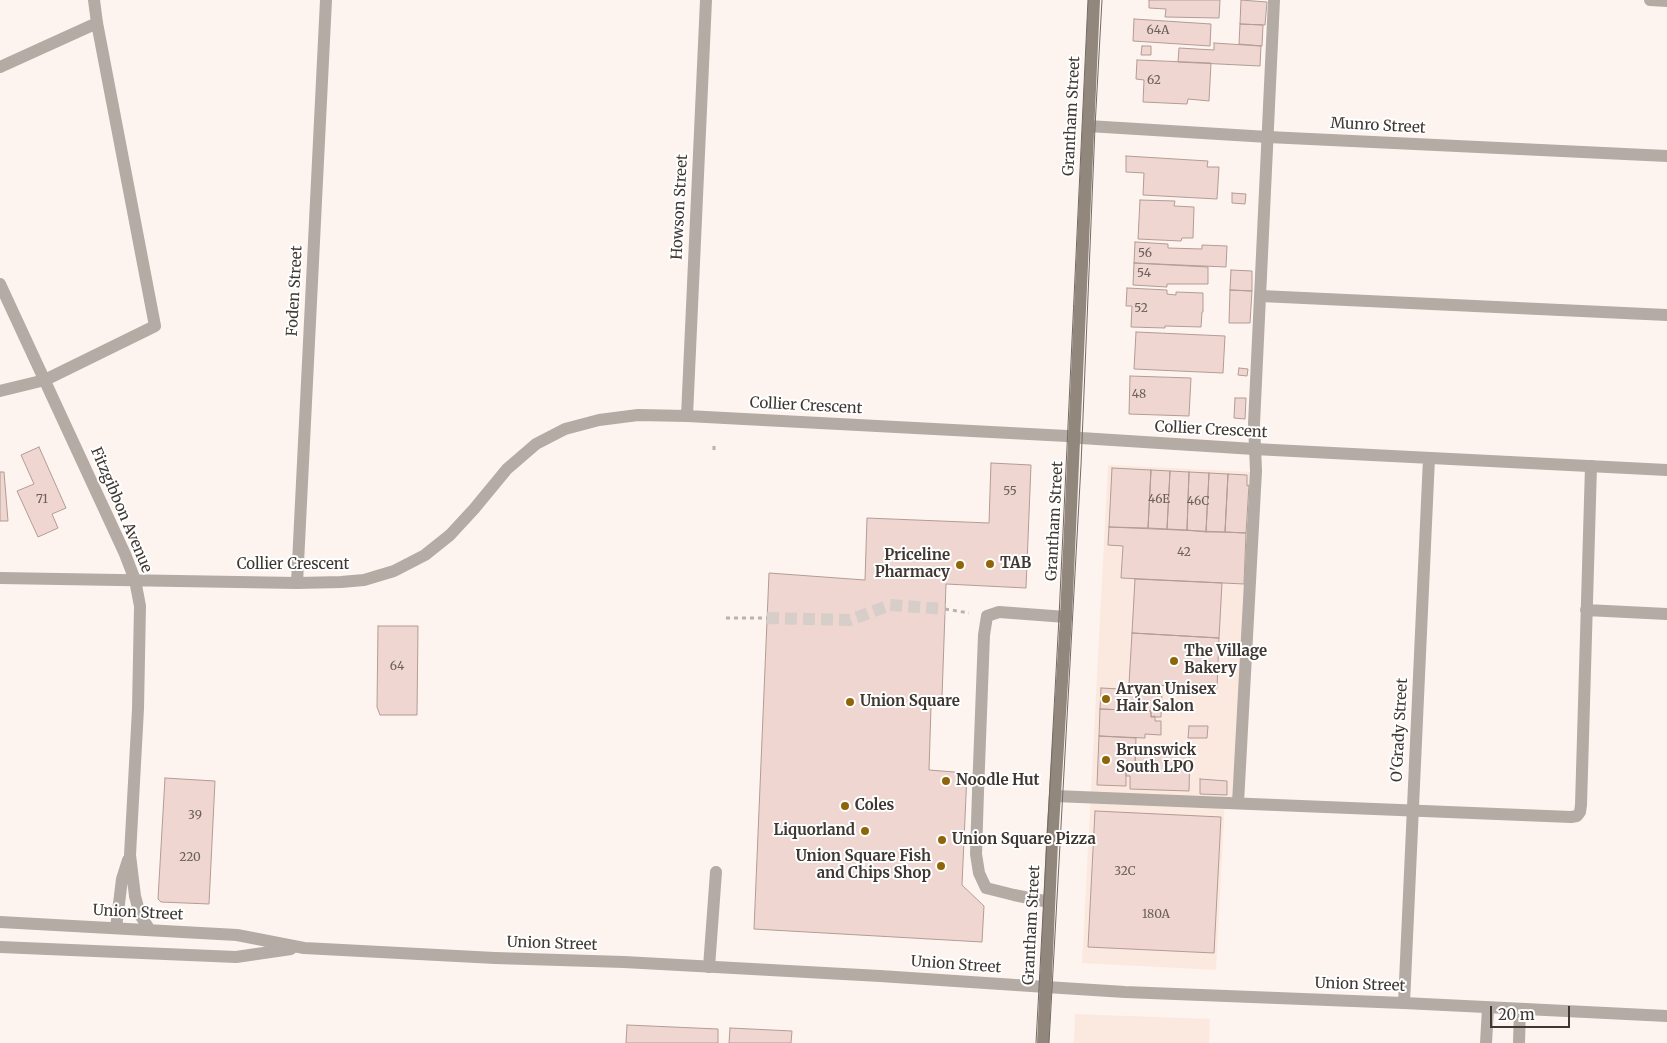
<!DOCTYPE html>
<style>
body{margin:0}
#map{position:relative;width:1667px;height:1043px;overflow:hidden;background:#fdf4ef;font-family:Merriweather,serif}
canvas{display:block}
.scale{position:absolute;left:1490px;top:1006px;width:80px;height:22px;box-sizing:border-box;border:2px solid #3f3732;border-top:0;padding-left:6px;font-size:15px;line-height:18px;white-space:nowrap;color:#3f3732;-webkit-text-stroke:4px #fff;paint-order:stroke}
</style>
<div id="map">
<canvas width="1667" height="1043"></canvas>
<div class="scale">20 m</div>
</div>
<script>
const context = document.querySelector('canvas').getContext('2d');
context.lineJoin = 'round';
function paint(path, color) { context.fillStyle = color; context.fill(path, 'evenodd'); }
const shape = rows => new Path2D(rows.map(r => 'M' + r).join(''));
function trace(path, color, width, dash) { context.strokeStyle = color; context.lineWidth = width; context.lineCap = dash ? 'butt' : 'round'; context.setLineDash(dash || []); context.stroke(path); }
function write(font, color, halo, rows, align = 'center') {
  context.font = font + ' Merriweather,serif'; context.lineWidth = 4; context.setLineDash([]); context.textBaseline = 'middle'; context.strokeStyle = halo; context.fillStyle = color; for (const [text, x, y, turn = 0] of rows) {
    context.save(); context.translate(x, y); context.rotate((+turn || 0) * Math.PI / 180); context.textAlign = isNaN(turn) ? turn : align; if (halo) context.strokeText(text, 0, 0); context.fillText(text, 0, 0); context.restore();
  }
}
paint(shape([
 [1108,465,1253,472,1236,799,1225,799,1216,970,1082,963],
 [1075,1014,1210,1019,1209,1043,1074,1043]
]), '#fbe9df');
const building = shape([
 [1149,0,1220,0,1219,18,1165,17,1166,9,1149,8,1149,0],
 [1241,0,1267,2,1265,25,1240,24,1241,0],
 [1134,19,1211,24,1210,46,1133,41,1134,19],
 [1240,24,1263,25,1262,46,1239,44,1240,24],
 [1214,43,1261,46,1260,66,1178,62,1179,48,1214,50,1214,43],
 [1142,46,1151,46,1151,55,1141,55,1142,46],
 [1137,60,1211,63,1209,101,1188,99,1187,104,1143,102,1144,80,1136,79,1137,60],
 [1126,156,1208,161,1207,167,1219,167,1217,199,1143,195,1144,173,1126,172,1126,156],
 [1232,193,1246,194,1245,204,1232,203,1232,193],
 [1140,200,1175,201,1174,206,1194,207,1193,238,1182,238,1181,241,1138,239,1140,200],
 [1135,242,1168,244,1168,248,1202,249,1202,245,1227,246,1226,267,1134,263,1135,242],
 [1134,263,1208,267,1208,284,1167,284,1167,287,1133,285,1134,263],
 [1231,270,1252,271,1252,291,1230,290,1231,270],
 [1127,288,1167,290,1167,294,1176,295,1176,292,1203,293,1203,312,1202,312,1201,327,1165,326,1165,328,1131,327,1132,306,1126,306,1127,288],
 [1230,290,1252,291,1250,323,1229,323,1230,290],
 [1136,332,1225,336,1223,373,1134,369,1136,332],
 [1239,368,1248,369,1247,376,1238,375,1239,368],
 [1130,376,1191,378,1189,416,1129,414,1130,376],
 [1235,398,1246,398,1245,419,1234,418,1235,398],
 [39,447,66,508,52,514,58,528,38,537,17,491,34,484,21,455,39,447],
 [991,463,1031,465,1026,588,946,584,942,697,931,707,929,770,967,773,962,885,984,906,982,942,754,929,769,573,865,580,867,518,989,523,991,463],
 [1112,468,1151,470,1148,528,1109,527,1112,468],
 [1151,470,1170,471,1167,529,1148,528,1151,470],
 [1170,471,1189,472,1187,530,1167,529,1170,471],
 [0,472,4,472,8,521,0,521,0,472],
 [1189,472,1209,473,1206,532,1187,530,1189,472],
 [1209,473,1228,474,1225,532,1206,532,1209,473],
 [1228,474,1247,475,1247,486,1249,485,1246,533,1225,532,1228,474],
 [1109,527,1246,533,1244,584,1121,578,1123,546,1108,545,1109,527],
 [1135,579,1222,583,1219,638,1132,633,1135,579],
 [378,626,418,626,417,715,380,715,377,707,378,626],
 [1132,633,1219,638,1217,688,1129,684,1132,633],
 [1101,688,1120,689,1120,691,1162,692,1161,717,1151,717,1151,711,1100,709,1101,688],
 [1100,709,1151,711,1151,717,1155,716,1155,721,1161,721,1161,735,1145,734,1145,738,1099,736,1100,709],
 [1189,726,1208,726,1207,738,1188,738,1189,726],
 [1099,736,1136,738,1135,765,1126,765,1126,786,1097,785,1099,736],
 [1136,746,1190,748,1189,791,1130,789,1130,776,1126,776,1126,765,1135,765,1136,746],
 [165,778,215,781,209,904,161,902,158,899,165,778],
 [1200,779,1227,781,1227,795,1200,794,1200,779],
 [1095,811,1221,817,1214,953,1088,947,1095,811],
 [627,1025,718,1029,718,1043,626,1043,627,1025],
 [730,1028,792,1031,791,1043,729,1043,730,1028]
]);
paint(building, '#efd6d0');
trace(building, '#b39b96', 1);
trace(shape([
 [767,618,850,620,890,605,945,609]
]), '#d7cec9', 12, [12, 6]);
trace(shape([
 [714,450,714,444],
 [945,609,969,613],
 [726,618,767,618],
 [1016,839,1033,841],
 [1072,842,1090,843]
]), '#bbb2ad', 3, [4, 4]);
trace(shape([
 [1650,0,1667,1],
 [0,67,97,23],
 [1261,296,1667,315],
 [0,391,45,380,155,326,97,23,94,0],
 [1586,610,1667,614],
 [1055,796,1571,817,1577,816,1580,812,1581,805,1591,466],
 [1238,803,1256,471,1254,424,1274,0],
 [1049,902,1014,895,986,888,979,873,976,854,978,792,984,635,987,616,999,612,1066,617],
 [709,967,716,872]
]), '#b3aba4', 12);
trace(shape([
 [1088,126,1268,137,1667,156],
 [0,284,125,554,135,580,140,606,138,709,130,855,135,896,140,915,150,930],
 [687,416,706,0],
 [0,578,297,583,341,582,364,580,394,571,425,555,450,535,474,509,507,469,536,444,565,429,599,420,638,415,687,416,1067,436,1081,438,1254,449,1667,470],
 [297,583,326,0],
 [0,922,237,935,304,948,495,958,624,962,880,976,1046,987],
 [116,928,122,879,128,860],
 [0,947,236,957,291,949],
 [1404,1003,1429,458],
 [1486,1043,1488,1008],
 [1519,1043,1520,1009]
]), '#b3aba4', 12);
trace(shape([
 [1046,987,1125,992,1404,1003,1667,1016]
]), '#b3aba4', 12);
trace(shape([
 [1043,1043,1052,842,1066,617,1094,0]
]), '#92877c', 12);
trace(shape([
 [1036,1043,1059,617,1088,0],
 [1049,1043,1081,465,1095,127,1102,0]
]), '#736a65', 1);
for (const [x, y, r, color] of [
 [990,564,5,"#8e6509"],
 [960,565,5,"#8e6509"],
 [1174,661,5,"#8e6509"],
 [1106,699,5,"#8e6509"],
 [850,702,5,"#8e6509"],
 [1106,760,5,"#8e6509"],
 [946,781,5,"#8e6509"],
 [845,806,5,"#8e6509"],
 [865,831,5,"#8e6509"],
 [942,840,5,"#8e6509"],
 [941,866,5,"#8e6509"]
]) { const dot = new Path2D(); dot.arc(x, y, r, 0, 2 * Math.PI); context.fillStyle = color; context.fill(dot); trace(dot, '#fff', 2); }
write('12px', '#6b5f5a', null, [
 ["64A",1158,31],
 ["62",1154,81],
 ["56",1145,254],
 ["54",1144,274],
 ["52",1141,309],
 ["48",1139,395],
 ["55",1010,492],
 ["71",42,500],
 ["46E",1159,500],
 ["46C",1198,502],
 ["42",1184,553],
 ["64",397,667],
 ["39",195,816],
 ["220",190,858],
 ["32C",1125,872],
 ["180A",1156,915]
]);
write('15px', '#3f3732', '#fff', [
 ["Grantham Street",1072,116,-87],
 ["Munro Street",1378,126,3],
 ["Howson Street",680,207,-87],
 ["Foden Street",295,291,-87],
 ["Collier Crescent",806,406,3],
 ["Collier Crescent",1211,430,3],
 ["Fitzgibbon Avenue",121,510,67],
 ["Grantham Street",1055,521,-87],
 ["Collier Crescent",293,565],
 ["O'Grady Street",1400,730,-87],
 ["Union Street",138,913,3],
 ["Grantham Street",1032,925,-87],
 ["Union Street",552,944,2],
 ["Union Street",956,965,4],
 ["Union Street",1360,985,2]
]);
write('bold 15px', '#3f3732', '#fff', [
 ["Priceline",950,556,"right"],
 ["Pharmacy",950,573,"right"],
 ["TAB",1000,564],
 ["The Village",1184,652],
 ["Bakery",1184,669],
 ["Aryan Unisex",1116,690],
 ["Hair Salon",1116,707],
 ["Union Square",860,702],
 ["Brunswick",1116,751],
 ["South LPO",1116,768],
 ["Noodle Hut",956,781],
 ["Coles",855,806],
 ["Liquorland",855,831,"right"],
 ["Union Square Pizza",952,840],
 ["Union Square Fish",931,857,"right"],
 ["and Chips Shop",931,874,"right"]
], 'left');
</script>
